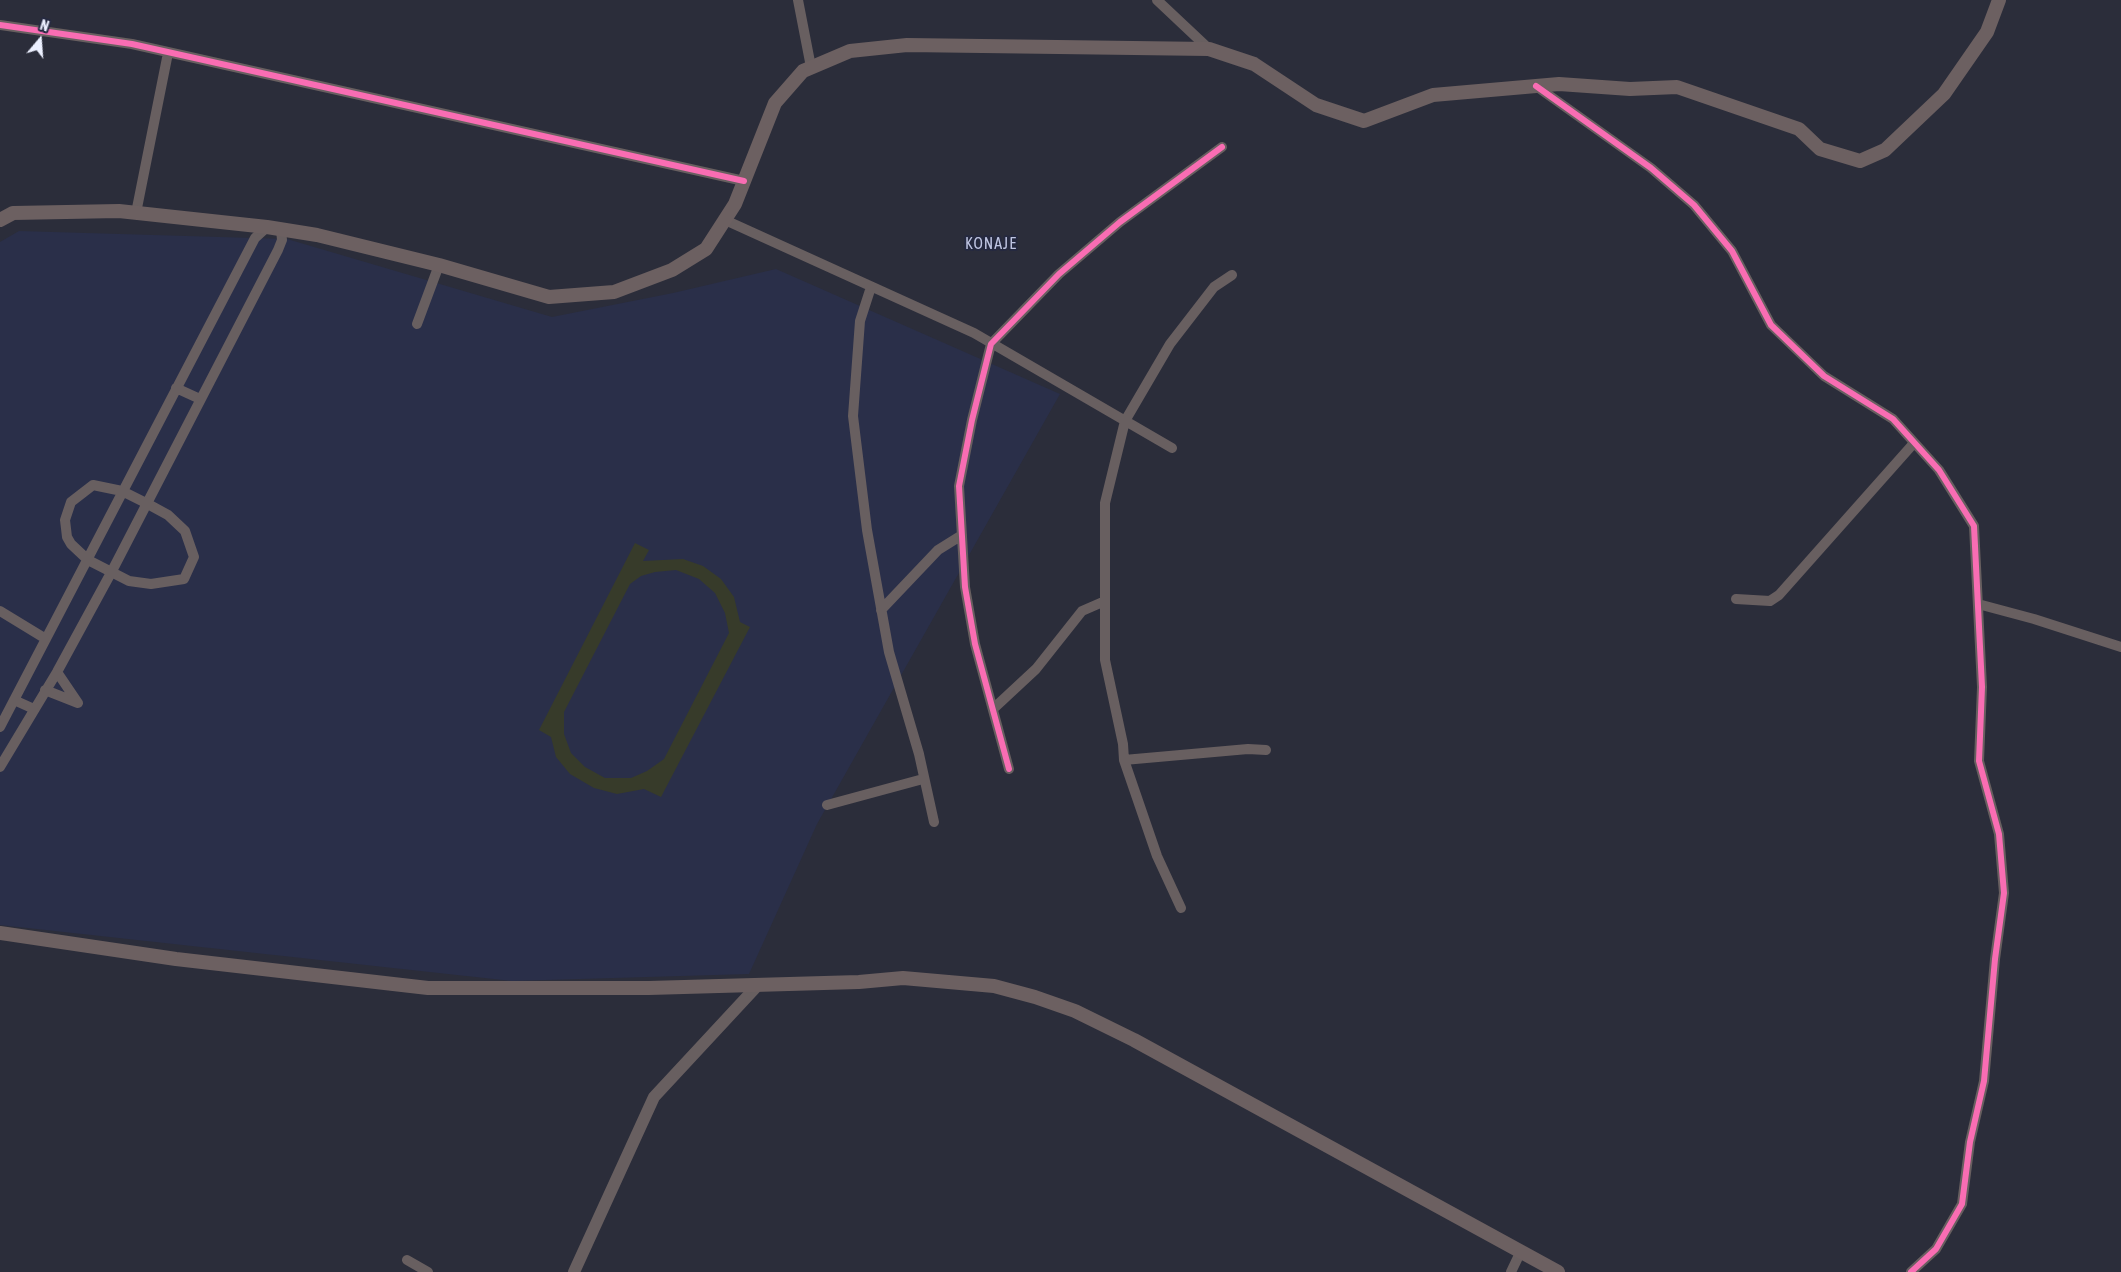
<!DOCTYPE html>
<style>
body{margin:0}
#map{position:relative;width:2121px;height:1272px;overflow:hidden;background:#2b2d3a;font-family:"Asap Condensed",sans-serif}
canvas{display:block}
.north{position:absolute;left:15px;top:15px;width:50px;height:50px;-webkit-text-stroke:4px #252940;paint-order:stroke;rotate:18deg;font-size:14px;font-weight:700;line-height:20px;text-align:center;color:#ecf0ff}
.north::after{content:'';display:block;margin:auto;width:18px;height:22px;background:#ecf0ff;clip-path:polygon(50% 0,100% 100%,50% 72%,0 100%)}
</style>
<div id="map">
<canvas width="2121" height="1272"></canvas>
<div class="north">N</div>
</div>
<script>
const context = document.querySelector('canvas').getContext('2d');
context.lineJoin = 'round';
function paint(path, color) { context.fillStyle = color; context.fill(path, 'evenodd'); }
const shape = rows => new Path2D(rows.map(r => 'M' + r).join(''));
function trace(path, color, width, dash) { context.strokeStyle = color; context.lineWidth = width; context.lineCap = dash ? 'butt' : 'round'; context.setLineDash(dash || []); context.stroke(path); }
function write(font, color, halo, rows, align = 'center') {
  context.font = font + ' "Asap Condensed",sans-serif'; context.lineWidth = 4; context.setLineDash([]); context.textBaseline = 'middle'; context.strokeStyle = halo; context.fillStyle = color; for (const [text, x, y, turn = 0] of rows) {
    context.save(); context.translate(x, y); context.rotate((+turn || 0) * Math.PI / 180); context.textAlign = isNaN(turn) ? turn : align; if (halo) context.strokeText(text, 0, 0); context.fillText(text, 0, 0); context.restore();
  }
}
paint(shape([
 [19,231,287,239,552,317,673,293,776,269,1060,394,817,824,749,974,512,981,0,925,0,242]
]), '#2a2f49');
paint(shape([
 [635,543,649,550,643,561,683,559,703,566,721,579,734,597,740,622,750,627,661,797,644,789,617,794,594,788,570,774,556,757,551,737,539,730],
 [676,570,699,579,715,593,725,613,729,633,664,759,647,771,631,778,605,778,585,767,571,753,564,734,564,712,630,584,641,576,655,572]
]), '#373b2a');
trace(shape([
 [798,0,811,67],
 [1157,0,1209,49],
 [0,25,132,44,744,181],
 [1536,86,1651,168,1694,205,1732,251,1771,325,1824,376,1893,419,1939,470,1974,526,1982,687,1979,761,1999,834,2004,893,1995,959,1984,1081,1970,1142,1962,1204,1936,1249,1911,1272],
 [136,213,168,53],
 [725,220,974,333,1172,448],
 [871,287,860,321,853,416,867,530,889,652,919,754,934,822],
 [417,324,439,265],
 [176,388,200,399],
 [93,485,122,491,146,503,168,515,185,531,194,557,184,579,151,584,129,581,88,560,71,544,67,537,65,520,71,502,93,485],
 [1736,599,1770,601,1779,595,1914,443],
 [1978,604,2034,619,2121,647],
 [881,610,938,550,962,535],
 [0,611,46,639],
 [45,690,78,703,57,672],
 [14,700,34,709],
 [993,709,1036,669,1082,611,1105,601],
 [0,727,255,238,267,227],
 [1124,760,1248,749,1266,750],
 [0,767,57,672,112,571,278,250,282,240,281,229],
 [1009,769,975,644,965,587,959,486,972,420,991,344,1059,274,1120,222,1222,147],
 [827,805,923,779],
 [1181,908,1157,856,1124,760,1123,744,1105,660,1105,503,1125,421,1170,344,1214,287,1232,275],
 [407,1260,428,1272],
 [1511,1272,1521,1251]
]), '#685f60', 10);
trace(shape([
 [574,1272,654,1097,758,985]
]), '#685f60', 12);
trace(shape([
 [0,220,13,213,119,211,267,227,317,235,439,265,549,297,614,292,672,270,706,249,735,204,775,103,803,71,850,51,907,45,1209,49,1254,64,1316,105,1364,121,1433,95,1559,84,1630,89,1677,87,1799,129,1820,149,1860,161,1885,150,1944,94,1987,32,1999,0],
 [0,933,176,959,428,988,649,988,859,982,903,978,994,986,1035,997,1075,1011,1134,1040,1558,1272]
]), '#6c6061', 14);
trace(shape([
 [0,25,132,44,744,181],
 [1536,86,1651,168,1694,205,1732,251,1771,325,1824,376,1893,419,1939,470,1974,526,1982,687,1979,761,1999,834,2004,893,1995,959,1984,1081,1970,1142,1962,1204,1936,1249,1911,1272],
 [1009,769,975,644,965,587,959,486,972,420,991,344,1059,274,1120,222,1222,147]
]), '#f96db3', 6);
context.letterSpacing = '1px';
write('16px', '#bec4e1', '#252940', [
 ["KONAJE",991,244]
]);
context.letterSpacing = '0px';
</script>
